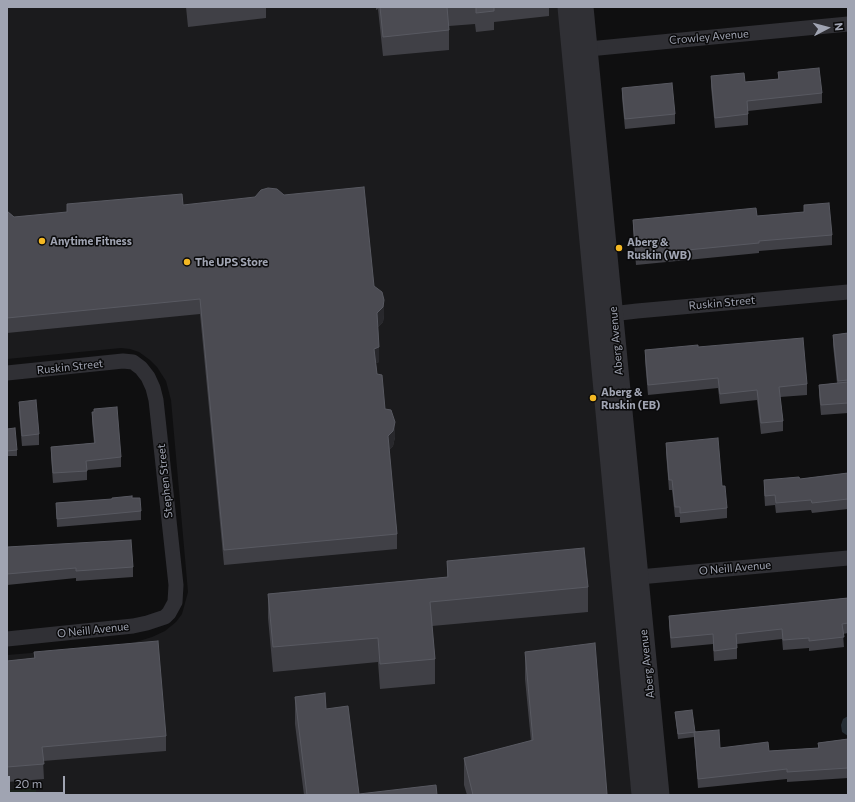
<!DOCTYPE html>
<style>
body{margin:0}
#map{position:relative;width:855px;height:802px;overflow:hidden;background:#0f0f10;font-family:Commissioner,sans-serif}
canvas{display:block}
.frame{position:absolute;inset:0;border:8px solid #a0a4b2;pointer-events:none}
.north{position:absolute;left:807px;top:8px;width:40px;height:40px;-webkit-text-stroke:3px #0a0a0b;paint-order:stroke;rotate:84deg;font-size:11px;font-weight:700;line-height:16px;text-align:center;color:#a0a4b2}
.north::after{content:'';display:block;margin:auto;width:14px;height:18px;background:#a0a4b2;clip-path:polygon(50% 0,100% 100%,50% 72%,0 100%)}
.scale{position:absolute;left:8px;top:776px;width:57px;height:18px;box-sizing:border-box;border:2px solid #a0a4b2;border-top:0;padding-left:5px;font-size:12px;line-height:14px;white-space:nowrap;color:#a0a4b2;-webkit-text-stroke:3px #0a0a0b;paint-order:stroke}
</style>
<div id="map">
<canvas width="855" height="802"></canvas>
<div class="frame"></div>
<div class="north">N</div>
<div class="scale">20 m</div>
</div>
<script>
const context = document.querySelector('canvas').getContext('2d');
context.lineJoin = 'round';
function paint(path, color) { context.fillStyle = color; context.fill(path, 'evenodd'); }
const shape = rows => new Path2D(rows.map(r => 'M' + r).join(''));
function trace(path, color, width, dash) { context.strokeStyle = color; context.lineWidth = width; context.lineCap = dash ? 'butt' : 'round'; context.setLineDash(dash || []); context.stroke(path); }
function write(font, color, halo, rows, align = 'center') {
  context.font = font + ' Commissioner,sans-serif'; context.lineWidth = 3; context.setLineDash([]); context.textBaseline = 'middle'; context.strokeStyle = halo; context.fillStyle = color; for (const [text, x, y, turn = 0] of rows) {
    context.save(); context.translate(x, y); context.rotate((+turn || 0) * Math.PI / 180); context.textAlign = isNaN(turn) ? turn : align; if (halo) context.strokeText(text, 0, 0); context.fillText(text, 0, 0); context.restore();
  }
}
paint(shape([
 [7,7,559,7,632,795,36,795,35,788,7,790,7,655,115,646,136,642,152,637,165,631,176,622,182,614,188,592,171,400,166,381,157,367,150,360,139,352,130,349,121,348,7,359]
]), '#1b1b1d');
paint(shape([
 [36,788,36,795,7,795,7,790]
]), '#1b231c');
paint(shape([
 [848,716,848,736,842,732,841,725,843,719]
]), '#252d34');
trace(shape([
 [578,50,848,24],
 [603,315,637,311,848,292],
 [7,373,123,361,133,362,141,368,148,377,153,388,156,400,176,585,175,602,169,613,165,617,147,623,133,626,7,639],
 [628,578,848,558]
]), '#303035', 15);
trace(shape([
 [567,7,641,795],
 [584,7,660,795]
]), '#303035', 19);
paint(shape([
 [186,7,266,7,266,18,188,27],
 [376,7,549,7,549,16,494,22,494,30,476,32,475,24,449,26,449,50,383,56,378,9,376,10],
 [778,72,822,93,822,103,748,111,748,125,715,128,711,87,711,76,745,82,778,79],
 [622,88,675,114,675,124,625,129,622,98],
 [183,205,374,286,384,315,383,322,378,327,379,362,376,363,377,374,385,409,395,437,393,446,389,450,397,534,397,549,224,565,200,314,7,333,7,211,14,217],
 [804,205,832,235,832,245,759,251,759,253,636,265,633,230,633,220,757,216,804,212],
 [848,333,848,413,821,415,819,395,819,385,837,383,833,345,833,335],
 [698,347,807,384,807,395,780,397,783,421,783,431,761,434,757,400,720,404,718,388,648,395,645,361,645,350],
 [19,402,39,434,39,445,22,446,19,412],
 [94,409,121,457,121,467,87,470,87,480,53,483,51,457,51,447,94,443,92,422,92,412,94,412],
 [7,429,17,450,17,456,7,456],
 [666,443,722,486,727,508,727,518,680,523,680,517,675,517,672,490,669,490,666,453],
 [848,473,848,509,812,513,811,510,776,513,775,505,765,506,764,490,764,480,800,479],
 [132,498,141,511,141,520,57,527,56,503],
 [7,547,133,567,133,577,76,581,76,578,7,585],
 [447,561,588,587,588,612,432,626,435,659,435,684,380,689,378,662,273,672,268,618,268,594,447,577],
 [848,598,848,633,843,634,844,647,809,651,809,648,783,650,782,639,737,644,737,659,714,661,713,644,671,648,669,626,669,616],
 [34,652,166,736,166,751,43,761,44,779,7,782,7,661,34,658],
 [525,652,607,795,467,795,464,785,464,758,531,741,525,679],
 [295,697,326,709,359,794,437,795,304,795,295,724],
 [675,712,695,731,720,748,769,751,818,748,818,743,848,739,848,778,787,782,787,779,698,788,694,737,678,739]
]), '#404046');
paint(shape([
 [384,300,384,315,383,322,377,328,377,313],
 [379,347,379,362,374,364,374,349],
 [395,422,395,437,393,446,388,451,388,436]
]), '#28282c');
const building = shape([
 [380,7,448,7,447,7,449,30,383,37,380,7],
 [476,7,494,7,494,11,476,13,476,7],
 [819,68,822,93,747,101,748,114,715,118,711,76,744,73,745,82,779,79,778,72,819,68],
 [672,83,675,114,625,119,622,88,672,83],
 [364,187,374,286,382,292,384,300,383,307,377,313,379,347,374,349,377,374,382,375,385,409,391,410,395,422,393,431,388,436,397,534,224,550,200,299,7,318,7,211,14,217,67,212,67,204,182,194,183,205,255,197,261,190,268,188,277,189,284,195,364,187],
 [829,203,832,235,759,241,759,243,636,255,633,220,756,208,757,216,804,212,804,205,829,203],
 [848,333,848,380,838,381,833,335,848,333],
 [803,338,807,384,779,387,783,421,761,423,757,390,720,394,718,378,648,385,645,350,698,345,698,347,803,338],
 [848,382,848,403,821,405,819,385,848,382],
 [36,400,39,434,22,436,19,402,36,400],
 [117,407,121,457,86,461,87,471,53,473,51,447,95,443,92,412,94,412,94,409,117,407],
 [15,428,17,450,7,451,7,429,15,428],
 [718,438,722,486,725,486,727,508,680,513,680,507,675,507,672,480,669,480,666,443,718,438],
 [848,473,848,499,812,503,811,500,776,503,775,495,765,496,764,480,799,477,800,479,848,473],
 [132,496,132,498,140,498,141,511,57,519,56,503,112,499,112,498,132,496],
 [131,540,133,567,76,571,76,568,7,574,7,547,131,540],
 [584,548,588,587,430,602,435,659,380,664,378,638,273,647,268,594,448,577,447,561,584,548],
 [848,598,848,623,842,624,844,637,809,641,809,638,783,640,782,629,736,634,737,648,714,651,713,634,671,638,669,616,848,598],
 [158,641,166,736,42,747,44,764,7,767,7,661,35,658,34,652,158,641],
 [595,643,607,794,604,795,473,795,464,758,533,740,525,652,595,643],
 [325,693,326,709,348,706,359,794,436,785,437,795,307,795,295,697,325,693],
 [692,710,695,732,678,734,675,712,692,710],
 [719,730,720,748,768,742,769,751,819,748,818,743,848,739,848,768,787,772,787,769,698,779,694,732,719,730]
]);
paint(building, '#4b4b52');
trace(building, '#585961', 1);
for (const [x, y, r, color] of [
 [42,241,4,"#f4b823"],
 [619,248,4,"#f4b823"],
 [187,262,4,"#f4b823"],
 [593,398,4,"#f4b823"]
]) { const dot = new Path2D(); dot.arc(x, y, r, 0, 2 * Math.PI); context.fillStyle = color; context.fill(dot); trace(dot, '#0a0a0b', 1.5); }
write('11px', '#a0a4b2', '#0a0a0b', [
 ["Crowley Avenue",709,37,-5],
 ["Ruskin Street",722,303,-5],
 ["Aberg Avenue",616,341,-95],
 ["Ruskin Street",70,367,-6],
 ["Stephen Street",165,481,-96],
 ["O Neill Avenue",735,568,-5],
 ["O Neill Avenue",93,630,-6],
 ["Aberg Avenue",647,664,-96]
]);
write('bold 11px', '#a0a4b2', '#0a0a0b', [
 ["Anytime Fitness",50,241],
 ["Aberg &",627,242],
 ["Ruskin (WB)",627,255],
 ["The UPS Store",195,262],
 ["Aberg &",601,392],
 ["Ruskin (EB)",601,405]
], 'left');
</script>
